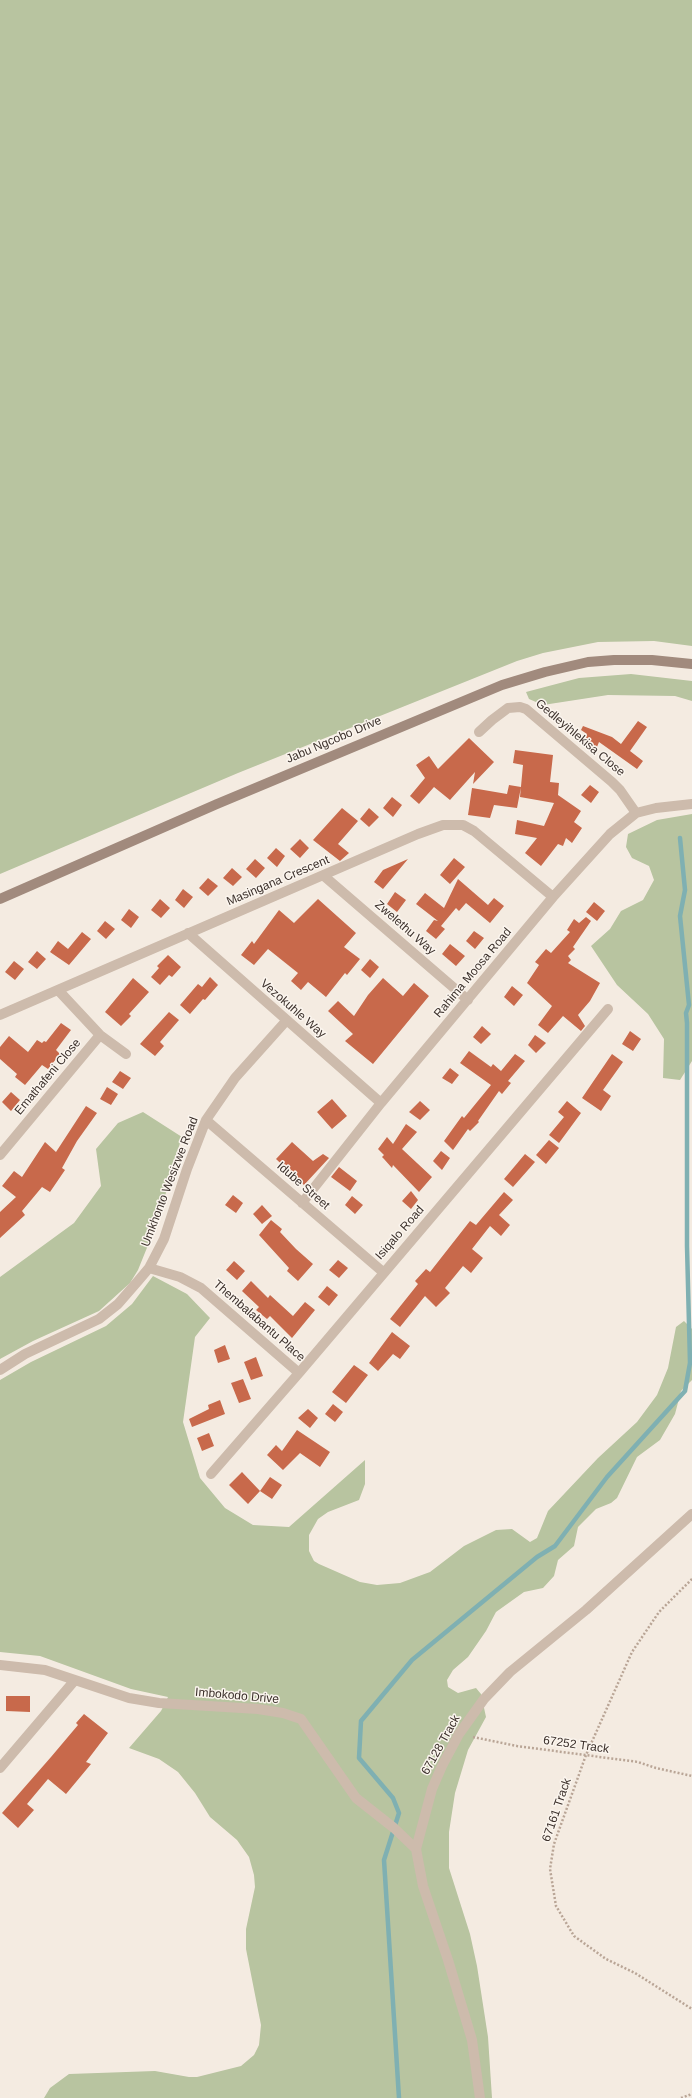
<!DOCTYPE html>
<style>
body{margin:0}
canvas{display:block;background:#f4ebe1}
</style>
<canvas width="692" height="2098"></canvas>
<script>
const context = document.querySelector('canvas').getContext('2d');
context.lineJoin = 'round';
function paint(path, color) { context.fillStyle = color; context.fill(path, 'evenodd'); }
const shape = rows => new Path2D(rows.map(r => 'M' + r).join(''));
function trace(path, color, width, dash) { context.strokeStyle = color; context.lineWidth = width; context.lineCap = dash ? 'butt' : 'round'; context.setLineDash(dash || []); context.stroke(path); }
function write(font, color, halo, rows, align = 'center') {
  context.font = font + ' Arial,sans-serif'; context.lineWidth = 3; context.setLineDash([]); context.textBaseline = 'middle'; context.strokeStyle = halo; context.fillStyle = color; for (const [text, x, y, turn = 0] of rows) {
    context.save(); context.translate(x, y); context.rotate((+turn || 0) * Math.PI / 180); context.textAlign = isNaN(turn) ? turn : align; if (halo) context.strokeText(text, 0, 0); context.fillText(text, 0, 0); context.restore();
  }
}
paint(shape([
 [0,0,692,0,692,646,654,641,598,642,543,653,517,661,238,773,0,874],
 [631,674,692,681,692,701,675,696,608,695,543,705,529,699,526,692,579,678],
 [692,814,692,1061,680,1080,663,1078,664,1039,648,1014,617,985,591,946,610,929,621,911,643,900,654,880,649,866,632,858,626,847,628,834,657,820],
 [143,1112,182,1137,172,1168,161,1213,138,1270,130,1283,99,1311,33,1341,0,1359,0,1277,74,1223,101,1186,96,1149,118,1123],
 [153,1276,187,1294,210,1318,195,1337,183,1422,200,1478,225,1508,253,1525,289,1527,365,1460,365,1484,359,1500,328,1512,318,1519,309,1535,309,1551,314,1561,319,1564,360,1582,377,1585,400,1583,430,1572,464,1546,496,1530,512,1529,530,1542,537,1538,548,1511,598,1458,637,1422,657,1395,668,1368,676,1327,684,1321,692,1329,692,1380,681,1391,675,1414,660,1440,637,1457,617,1498,611,1503,596,1509,578,1527,574,1546,558,1560,554,1576,543,1588,524,1592,496,1612,486,1631,468,1657,453,1670,447,1680,448,1687,458,1693,476,1688,481,1694,486,1717,468,1750,455,1793,449,1832,449,1868,470,1934,477,1966,488,2037,492,2098,44,2098,50,2088,69,2074,155,2071,189,2077,197,2077,241,2066,254,2055,259,2045,261,2025,246,1949,246,1929,255,1887,254,1875,249,1857,237,1840,210,1817,195,1793,178,1772,159,1759,129,1748,161,1711,168,1697,131,1689,40,1656,0,1652,0,1380,31,1362,106,1326,132,1304]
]), '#b8c4a0');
trace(shape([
 [399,2098,384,1860,399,1813,393,1798,359,1758,361,1721,412,1660,537,1557,555,1546,607,1477,685,1391,690,1363,687,1246,687,1023,686,1013,689,1005,680,916,685,890,680,838]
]), '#7fb0b2', 4.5);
paint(shape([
 [638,721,647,727,630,751,643,761,637,769,599,742,597,747,583,741,587,734,581,730,583,726,612,737,621,744],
 [469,738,494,762,473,784,475,772,450,800,434,787,419,804,410,796,425,778,416,765,429,756,438,769],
 [515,750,553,755,550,782,559,783,558,795,581,811,574,822,582,828,572,843,566,838,563,846,558,844,541,866,525,853,537,838,515,834,517,820,544,826,554,803,520,797,523,765,513,763],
 [509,785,521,787,517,808,494,805,490,818,468,815,472,788,507,794],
 [590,785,599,792,591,803,581,795],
 [392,797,402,805,393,817,383,808],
 [342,808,358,821,338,844,349,853,340,861,313,840],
 [369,808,379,817,369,827,360,819],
 [300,839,309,848,300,858,290,849],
 [276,848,285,856,277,867,267,858],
 [454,858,465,867,450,884,440,875],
 [255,859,265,868,256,878,246,869],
 [408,859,383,889,374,882,383,870],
 [232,868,242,877,233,886,223,878],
 [208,878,218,886,208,896,199,888],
 [458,879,488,905,494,898,504,906,490,923,466,903,459,911,456,908,441,926,445,929,436,939,426,931,434,920,438,921,416,904,425,893,444,908],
 [183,889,193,897,184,908,175,900],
 [395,892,406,900,397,912,387,904],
 [160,899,170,908,161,918,151,910],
 [318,899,356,933,344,947,360,959,347,975,345,973,326,997,308,982,301,990,291,981,298,973,268,949,254,965,241,955,252,941,254,944,279,910,294,923],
 [594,902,605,911,597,921,586,912],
 [129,909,139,917,131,928,121,920],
 [586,917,591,921,573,947,575,949,568,956,571,960,568,963,600,983,590,1001,578,1015,585,1026,581,1031,563,1016,548,1033,538,1025,552,1006,527,983,539,965,535,962,546,949,551,953,570,932,567,930,574,919,579,923],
 [105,921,115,929,106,939,97,931],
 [474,931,484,938,475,949,466,941],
 [82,932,91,939,69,965,50,952,58,941,68,949],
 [450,944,465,956,456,966,442,954],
 [37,951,46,959,37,969,28,962],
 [168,955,181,967,172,977,169,975,160,985,151,977,159,968,157,966],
 [370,959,379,967,370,978,361,970],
 [14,961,24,969,15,980,5,972],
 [210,977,218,985,205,1000,203,999,190,1014,180,1005,198,984,202,987],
 [133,978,149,992,129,1014,131,1016,121,1026,105,1012],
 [383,978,403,996,414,983,429,996,373,1064,345,1041,353,1034,328,1011,338,1001,354,1016,368,995],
 [512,986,523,995,514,1006,504,997],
 [169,1012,179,1020,160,1042,164,1046,155,1056,140,1044],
 [61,1023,71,1030,56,1050,60,1054,48,1069,42,1065,25,1085,15,1077,17,1074,0,1059,0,1047,9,1036,28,1052,37,1040,42,1043,44,1041,46,1042],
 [482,1026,491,1034,481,1044,473,1037],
 [630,1031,641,1039,633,1051,622,1044],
 [535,1035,546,1043,536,1053,528,1045],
 [469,1051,491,1067,493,1064,501,1071,515,1054,525,1061,508,1081,511,1083,502,1094,499,1091,478,1121,479,1122,470,1131,468,1129,453,1150,444,1141,462,1116,464,1118,491,1085,460,1063],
 [612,1054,623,1062,603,1090,611,1096,601,1111,582,1098],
 [450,1068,459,1075,452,1084,442,1078],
 [120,1071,131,1078,123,1089,112,1082],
 [107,1087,118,1094,111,1105,100,1099],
 [11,1092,20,1100,11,1111,2,1102],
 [332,1099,347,1116,332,1129,317,1112],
 [420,1101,430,1110,420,1120,409,1112],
 [567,1101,581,1113,559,1143,549,1135,564,1117,558,1112],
 [86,1106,97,1113,77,1141,62,1168,65,1170,50,1192,42,1187,22,1211,25,1215,0,1238,0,1212,16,1197,2,1186,14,1171,22,1177,45,1142,56,1152],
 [406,1124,417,1132,402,1149,432,1177,419,1192,393,1165,392,1168,384,1159,382,1157,384,1155,378,1149,387,1137,393,1144],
 [549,1140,559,1148,546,1164,536,1155],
 [292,1142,313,1161,323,1154,329,1158,304,1185,276,1159],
 [441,1151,450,1158,442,1170,433,1161],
 [525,1154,535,1162,513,1187,504,1179],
 [339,1167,357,1181,350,1191,331,1177],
 [411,1191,418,1200,411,1209,402,1201],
 [504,1192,513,1200,499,1215,510,1225,501,1236,490,1226,472,1249,483,1258,471,1273,463,1266,445,1288,450,1293,436,1307,425,1296,400,1327,390,1319,418,1284,415,1281,426,1269,430,1272,470,1221,476,1225],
 [233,1195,243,1203,236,1213,225,1205],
 [352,1196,363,1205,355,1214,345,1205],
 [262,1205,272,1216,262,1224,253,1214],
 [271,1220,282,1229,280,1232,296,1249,313,1264,298,1281,287,1271,289,1268,259,1235],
 [338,1260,348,1268,339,1278,329,1270],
 [234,1261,245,1271,237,1280,226,1270],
 [251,1281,268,1298,270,1295,293,1316,305,1302,315,1310,292,1338,270,1316,267,1319,256,1310,259,1307,242,1291],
 [327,1286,338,1295,329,1306,318,1297],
 [392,1332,410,1346,400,1359,393,1354,378,1371,369,1363],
 [225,1345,230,1359,218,1363,214,1350],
 [256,1357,263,1376,251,1380,244,1362],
 [354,1365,368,1375,346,1403,332,1392],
 [243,1379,251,1399,239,1403,231,1383],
 [220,1400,225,1414,192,1427,189,1419,209,1409,208,1405],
 [333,1404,343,1412,335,1422,325,1414],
 [308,1409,318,1418,310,1428,298,1418],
 [297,1430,330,1452,320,1467,300,1453,283,1470,267,1455,276,1445,282,1451],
 [209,1433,214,1446,202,1451,197,1438],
 [242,1472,260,1491,248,1504,229,1485],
 [270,1477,282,1485,272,1499,260,1491],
 [6,1696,30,1696,30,1712,6,1711],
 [84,1714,108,1733,86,1762,91,1764,66,1794,48,1779,27,1804,34,1810,18,1828,2,1813,51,1757,78,1725,76,1723]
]), '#c8694b');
trace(shape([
 [692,1579,659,1612,632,1652,586,1755,554,1844,550,1869,556,1906,574,1936,606,1959,635,1973,692,2009],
 [473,1737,517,1746,638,1762,656,1768,692,1776],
 [681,2098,692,2094]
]), '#b9a596', 2.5, [2, 2]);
trace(shape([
 [479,732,492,720,508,708,520,707,526,709,612,782,620,790,636,813],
 [324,876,468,1000],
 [188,933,381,1103],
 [0,1015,418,834,443,825,463,825,474,831,553,897],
 [100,1035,126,1054],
 [206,1120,383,1272],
 [0,1155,100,1035,58,990],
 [302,1203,381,1103,553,897,610,834,636,813,656,808,692,804],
 [149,1268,180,1277,201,1288,299,1373],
 [0,1370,25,1354,99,1319,118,1304,138,1281,149,1268,164,1239,187,1169,206,1120,235,1078,286,1021],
 [211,1474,299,1373,608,1009],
 [0,1665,45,1670,129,1698,159,1703,258,1709,283,1713,301,1719,356,1798,394,1828,416,1849],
 [0,1768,75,1680],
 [480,2098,472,2040,448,1960,423,1886,416,1849,432,1789,442,1766,459,1734,484,1699,510,1672,586,1610,692,1514]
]), '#cdbbac', 10);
trace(shape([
 [0,899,217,804,502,685,545,672,588,662,614,660,652,660,692,664]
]), '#a18a7d', 10);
write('12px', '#3b302b', '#fbf5ee', [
 ["Gedleyihlekisa Close",580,738,40],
 ["Jabu Ngcobo Drive",334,740,-23],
 ["Masingana Crescent",278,881,-23],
 ["Zwelethu Way",405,928,41],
 ["Rahima Moosa Road",473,973,-50],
 ["Vezokuhle Way",293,1009,41],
 ["Emathafeni Close",48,1077,-50],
 ["Umkhonto Wesizwe Road",170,1182,-69],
 ["Idube Street",303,1186,41],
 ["Isiqalo Road",400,1233,-49],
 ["Thembalabantu Place",259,1321,41],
 ["Imbokodo Drive",237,1696,5],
 ["67128 Track",441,1745,-61],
 ["67252 Track",576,1745,8],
 ["67161 Track",557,1810,-71]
]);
</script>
